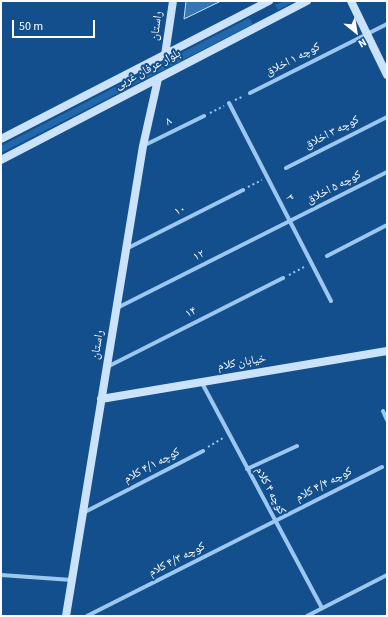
<!DOCTYPE html>
<meta charset="utf-8">
<style>
body{margin:0}
#map{position:relative;width:388px;height:617px;overflow:hidden;background:#134f8c;font-family:"Source Sans 3",sans-serif}
canvas{display:block}
.frame{position:absolute;inset:0;border:2px solid #fff;pointer-events:none}
.north{position:absolute;left:336px;top:12px;width:40px;height:40px;-webkit-text-stroke:3px #134f8c;paint-order:stroke;rotate:150deg;font-size:11px;font-weight:700;line-height:16px;text-align:center;color:#fff}
.north::after{content:'';display:block;margin:auto;width:14px;height:18px;background:#fff;clip-path:polygon(50% 0,100% 100%,50% 72%,0 100%)}
.scale{position:absolute;left:12px;top:20px;width:83px;height:18px;box-sizing:border-box;border:2px solid #fff;border-top:0;padding-left:5px;font-size:12px;line-height:14px;white-space:nowrap;color:#fff;-webkit-text-stroke:3px #134f8c;paint-order:stroke}
</style>
<div id="map">
<canvas width="388" height="617"></canvas>
<div class="frame"></div>
<div class="north">N</div>
<div class="scale">50 m</div>
</div>
<script>
const context = document.querySelector('canvas').getContext('2d');
context.lineJoin = 'round';
function paint(path, color) { context.fillStyle = color; context.fill(path, 'evenodd'); }
const shape = rows => new Path2D(rows.map(r => 'M' + r).join(''));
function trace(path, color, width, dash) { context.strokeStyle = color; context.lineWidth = width; context.lineCap = dash ? 'butt' : 'round'; context.setLineDash(dash || []); context.stroke(path); }
function write(font, color, halo, rows, align = 'center') {
  context.font = font + ' "Source Sans 3","Noto Naskh Arabic",sans-serif'; context.lineWidth = 4; context.setLineDash([]); context.textBaseline = 'middle'; context.strokeStyle = halo; context.fillStyle = color; for (const [text, x, y, turn = 0] of rows) {
    context.save(); context.translate(x, y); context.rotate((+turn || 0) * Math.PI / 180); context.textAlign = isNaN(turn) ? turn : align; if (halo) context.strokeText(text, 0, 0); context.fillText(text, 0, 0); context.restore();
  }
}
paint(shape([
 [284,1,295,1,278,10,275,5],
 [249,18,253,24,1,153,1,146]
]), '#2267aa');
const building = shape([
 [186,1,221,1,184,19,186,1]
]);
paint(building, '#3776b4');
trace(building, '#c3e0fc', 1);
trace(shape([
 [235,100,244,96],
 [210,113,224,106],
 [248,187,262,180],
 [289,275,306,266],
 [208,447,223,438]
]), '#9cc7f1', 2, [2, 3]);
trace(shape([
 [250,93,387,24],
 [229,103,331,301],
 [143,146,204,116],
 [286,168,387,117],
 [126,249,243,190],
 [327,256,387,225],
 [117,308,387,172],
 [107,367,283,278],
 [202,383,322,608],
 [383,411,387,420],
 [247,469,297,446],
 [83,513,203,451],
 [1,575,72,580],
 [87,616,382,467],
 [307,616,387,575]
]), '#9cc7f1', 4);
trace(shape([
 [351,1,387,75],
 [165,55,173,1],
 [1,139,269,1],
 [1,160,307,1],
 [101,399,387,351],
 [66,616,143,146,158,79]
]), '#cae3fb', 8);
write('12px', '#fff', '#134f8c', [
 ["راستان",157,26,-82],
 ["کوچه ۱ اخلاق",293,60,-27],
 ["بلوار عرفان غربی",148,70,-28],
 ["۸",169,122,-27],
 ["کوچه ۳ اخلاق",332,133,-27],
 ["کوچه ۵ اخلاق",334,188,-27],
 ["۳",289,198,63],
 ["۱۰",180,211,-27],
 ["۱۲",199,256,-26],
 ["۱۴",191,313,-27],
 ["راستان",98,345,-81],
 ["خیابان کلام",242,363,-10],
 ["کوچه ۴/۱ کلام",152,466,-28],
 ["کوچه ۴/۴ کلام",324,485,-27],
 ["کوچه ۴ کلام",270,491,62],
 ["کوچه ۴/۳ کلام",177,560,-27]
]);
</script>
